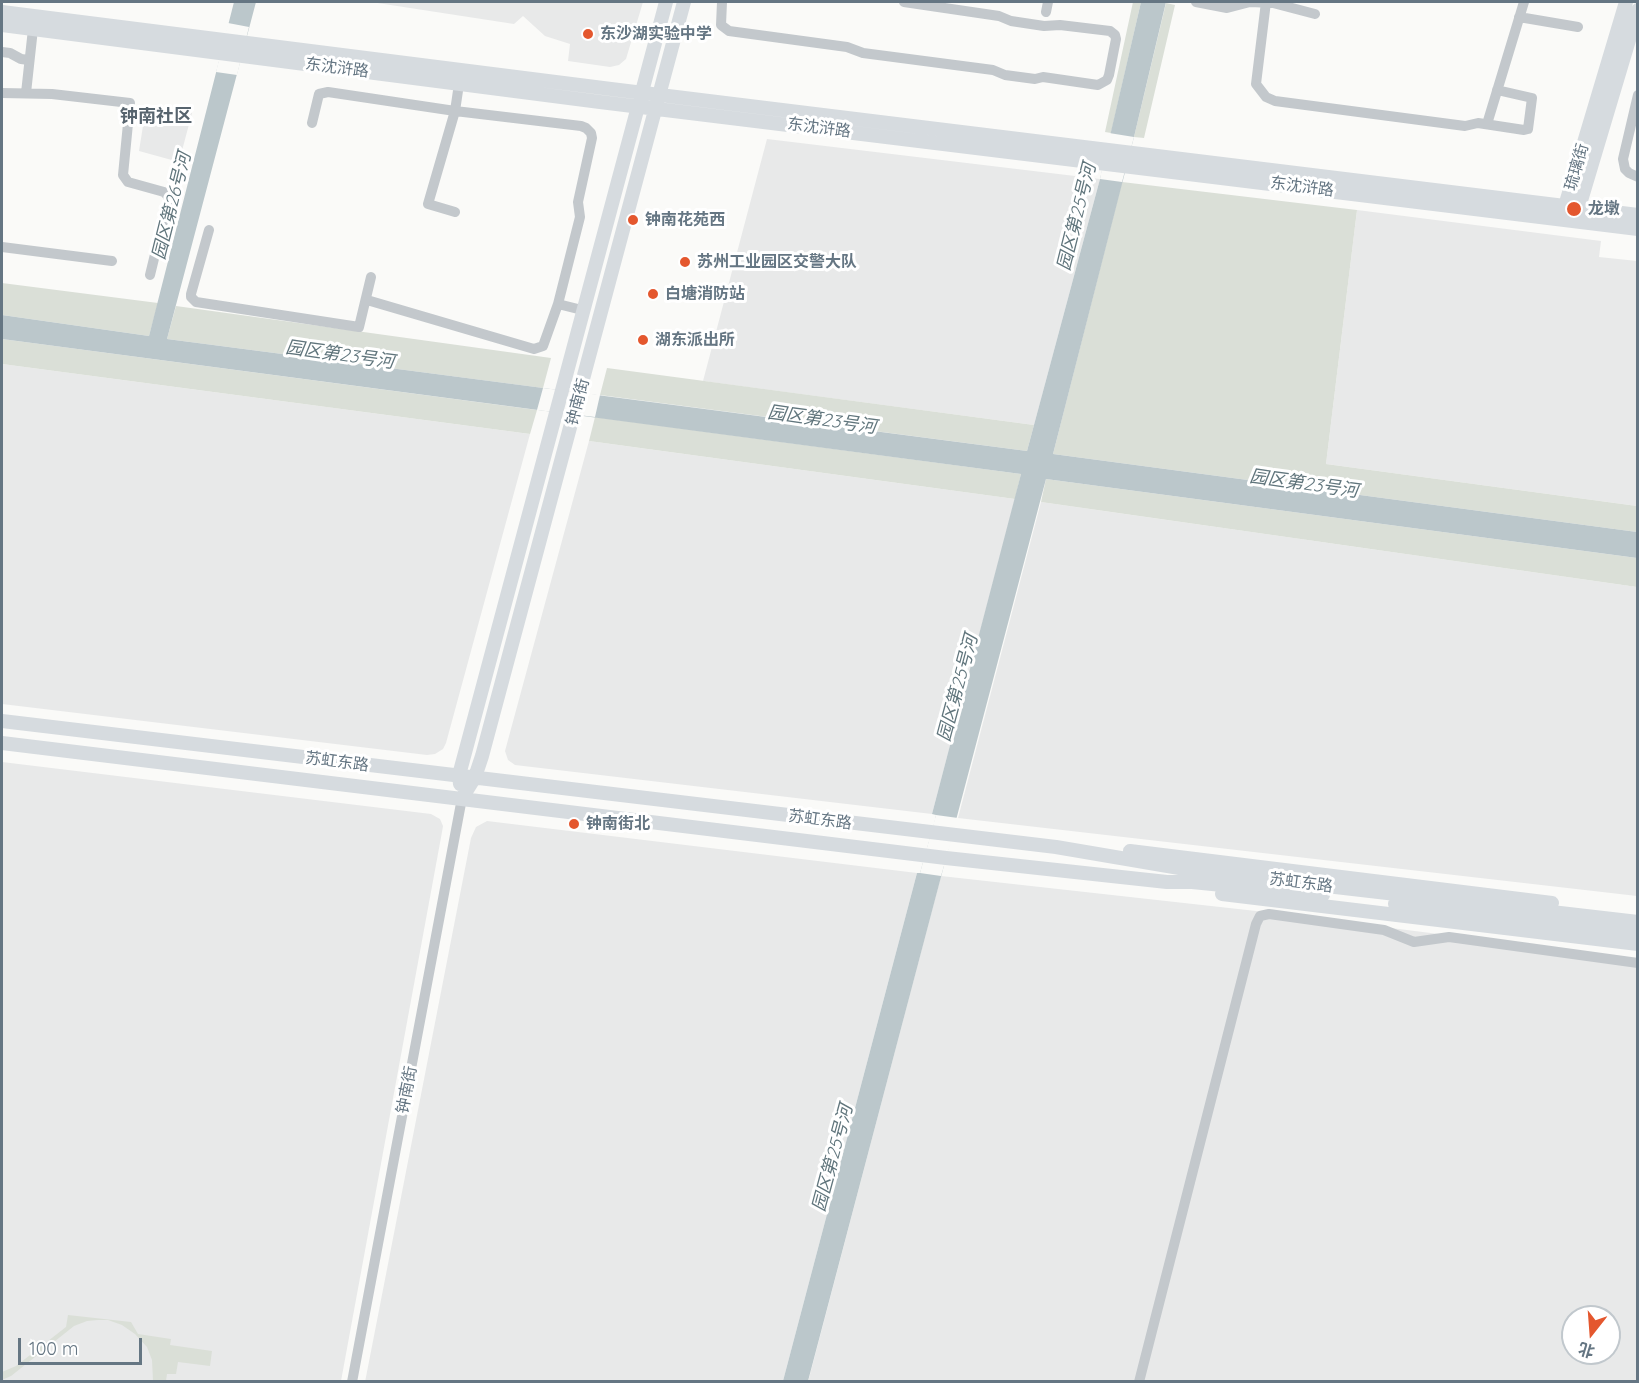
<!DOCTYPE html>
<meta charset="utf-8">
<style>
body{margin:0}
#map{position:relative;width:1639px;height:1383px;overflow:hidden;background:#fafaf8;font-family:Quicksand,"Noto Sans SC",sans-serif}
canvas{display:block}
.frame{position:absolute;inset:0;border:3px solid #657683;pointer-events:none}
.north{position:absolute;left:1561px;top:1305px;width:60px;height:60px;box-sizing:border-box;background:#fff;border:2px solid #c1c8cd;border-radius:50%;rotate:197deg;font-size:16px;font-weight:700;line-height:24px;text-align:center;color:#657683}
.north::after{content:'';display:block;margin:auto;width:21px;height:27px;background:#e4572e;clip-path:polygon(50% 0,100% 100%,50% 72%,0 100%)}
.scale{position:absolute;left:18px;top:1338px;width:124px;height:27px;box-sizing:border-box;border:3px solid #657683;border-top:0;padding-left:8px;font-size:18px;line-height:21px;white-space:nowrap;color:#657683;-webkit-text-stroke:4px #fff;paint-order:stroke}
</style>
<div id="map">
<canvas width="1639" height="1383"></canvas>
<div class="frame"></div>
<div class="north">北</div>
<div class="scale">100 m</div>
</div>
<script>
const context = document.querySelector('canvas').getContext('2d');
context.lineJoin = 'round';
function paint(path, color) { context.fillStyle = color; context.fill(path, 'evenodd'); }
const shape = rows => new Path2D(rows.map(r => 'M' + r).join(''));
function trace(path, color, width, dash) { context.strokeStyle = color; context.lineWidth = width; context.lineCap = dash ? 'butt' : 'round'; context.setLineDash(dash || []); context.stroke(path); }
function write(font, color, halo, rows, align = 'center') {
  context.font = font + ' Quicksand,"Noto Sans SC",sans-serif'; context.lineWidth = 6; context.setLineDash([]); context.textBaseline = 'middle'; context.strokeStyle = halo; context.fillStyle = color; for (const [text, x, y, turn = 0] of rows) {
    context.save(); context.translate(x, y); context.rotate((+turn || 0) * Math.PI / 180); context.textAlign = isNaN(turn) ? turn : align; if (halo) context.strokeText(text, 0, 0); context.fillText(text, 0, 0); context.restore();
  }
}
paint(shape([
 [371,2,643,2,626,59,619,65,610,67,568,61,570,44,545,36,523,16,514,24],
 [146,107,192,113,179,162,139,151],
 [767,139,1100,179,1034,425,703,381],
 [1357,210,1601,241,1599,257,1637,261,1637,506,1326,464],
 [2,364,530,434,446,743,443,749,435,754,427,755,2,704],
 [589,441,1015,499,932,814,515,765,508,760,505,751],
 [1041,502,1637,587,1637,896,958,818],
 [2,762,431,814,440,819,443,826,442,832,341,1381,2,1382],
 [487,821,917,873,783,1381,365,1382,471,838,476,827],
 [941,876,1256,911,1637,959,1637,1381,808,1382],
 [1573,1317,1609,1317,1609,1353,1573,1353]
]), '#e8e9e9');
paint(shape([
 [1133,2,1141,2,1111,133,1105,132],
 [1166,3,1175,5,1144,138,1134,137],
 [1122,182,1357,210,1326,464,1637,506,1637,532,1053,454],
 [2,283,158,303,149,336,2,315],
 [176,306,551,358,543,388,167,339],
 [2,339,537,410,530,434,2,364],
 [607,368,1034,425,1027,451,600,395],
 [595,417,1021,474,1015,499,589,441],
 [1046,479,1637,558,1637,587,1041,502],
 [68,1315,131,1322,138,1334,171,1339,170,1345,212,1351,210,1366,178,1362,176,1374,167,1374,166,1381,153,1381,152,1360,147,1347,135,1334,122,1325,108,1320,98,1320,87,1321,74,1326,11,1376,2,1380,2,1372,16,1366,66,1327]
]), '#dadfd7');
paint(shape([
 [234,2,256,2,167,339,1027,451,1100,179,1141,2,1166,2,1134,137,1053,454,1637,532,1637,558,1046,479,808,1381,783,1381,917,873,920,873,935,820,936,815,932,814,1021,474,2,339,2,315,149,336]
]), '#bbc7cb');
paint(shape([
 [228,23,249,27,237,75,216,72],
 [1109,133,1134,137,1122,182,1100,179],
 [543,388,600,395,595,417,537,410],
 [936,815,958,818,941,876,920,873]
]), '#fafaf8');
trace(shape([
 [722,2,721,25,729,31,847,47,863,53,993,70,1005,75,1035,79,1043,77,1098,85,1107,80,1109,75,1116,39,1115,35,1110,31,1060,25,1044,26,1011,21,999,16,904,2],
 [1196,2,1227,8,1250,2,1273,3,1315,14],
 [1266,2,1256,84,1266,97,1275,101,1465,126,1478,123,1524,130,1528,129,1532,98,1497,90],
 [1046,12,1048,2],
 [1519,17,1578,27],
 [2,52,10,53,21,59,29,60],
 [2,93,52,94,130,103,123,175,128,182,164,192,169,197,150,275],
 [26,93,33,29],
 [1638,95,1623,159,1625,169,1629,173,1638,177],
 [312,123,319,94,328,92,455,111,581,126,586,128,591,133,592,138,578,202,580,217,558,304,543,346,534,349,367,300],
 [1487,124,1524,2],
 [455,212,428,204,455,111,459,84],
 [209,230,191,294,191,297,196,302,359,327,371,277],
 [2,247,112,261],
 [558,304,582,310],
 [352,1382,462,798],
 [1139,1382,1256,924,1260,916,1269,914,1384,930,1414,942,1449,937,1638,963]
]), '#c3c8cc', 10);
trace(shape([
 [2,12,611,89,1638,215],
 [2,25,600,102,1638,229],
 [1569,212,1565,206,1626,2],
 [1577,214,1638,10],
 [2,721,1056,847,1197,871,1638,922],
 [2,743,946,858,1167,882,1192,882,1323,895],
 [460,784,459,775,466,749,666,2],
 [462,798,475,777,482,756,684,2],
 [1130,851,1552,903],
 [1222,894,1638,944],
 [1395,904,1638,932]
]), '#d6dbdf', 14);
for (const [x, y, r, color] of [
 [588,34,6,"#e4572e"],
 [1574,209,8,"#e4572e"],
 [633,220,6,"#e4572e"],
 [685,262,6,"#e4572e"],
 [653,294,6,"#e4572e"],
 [643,340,6,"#e4572e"],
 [574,824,6,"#e4572e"]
]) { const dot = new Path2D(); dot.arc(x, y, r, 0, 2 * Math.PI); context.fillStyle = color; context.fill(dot); trace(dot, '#fff', 2); }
write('bold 16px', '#657683', '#fff', [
 ["东沙湖实验中学",600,34],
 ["龙墩",1588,209],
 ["钟南花苑西",645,220],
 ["苏州工业园区交警大队",697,262],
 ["白塘消防站",665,294],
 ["湖东派出所",655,340],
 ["钟南街北",586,824]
], 'left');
write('16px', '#657683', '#fff', [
 ["东沈浒路",337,68,7],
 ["东沈浒路",819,128,7],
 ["琉璃街",1577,167,-74],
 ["东沈浒路",1302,187,7],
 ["钟南街",578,402,-75],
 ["苏虹东路",337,762,7],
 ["苏虹东路",820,820,7],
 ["苏虹东路",1301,883,7],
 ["钟南街",407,1090,-79]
]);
write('bold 18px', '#57646e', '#fff', [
 ["钟南社区",156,117]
]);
write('italic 18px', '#60757c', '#fff', [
 ["园区第26号河",172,206,-76],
 ["园区第25号河",1077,217,-76],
 ["园区第23号河",340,355,8],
 ["园区第23号河",822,420,8],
 ["园区第23号河",1304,484,8],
 ["园区第25号河",958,688,-75],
 ["园区第25号河",833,1158,-75]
]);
</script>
